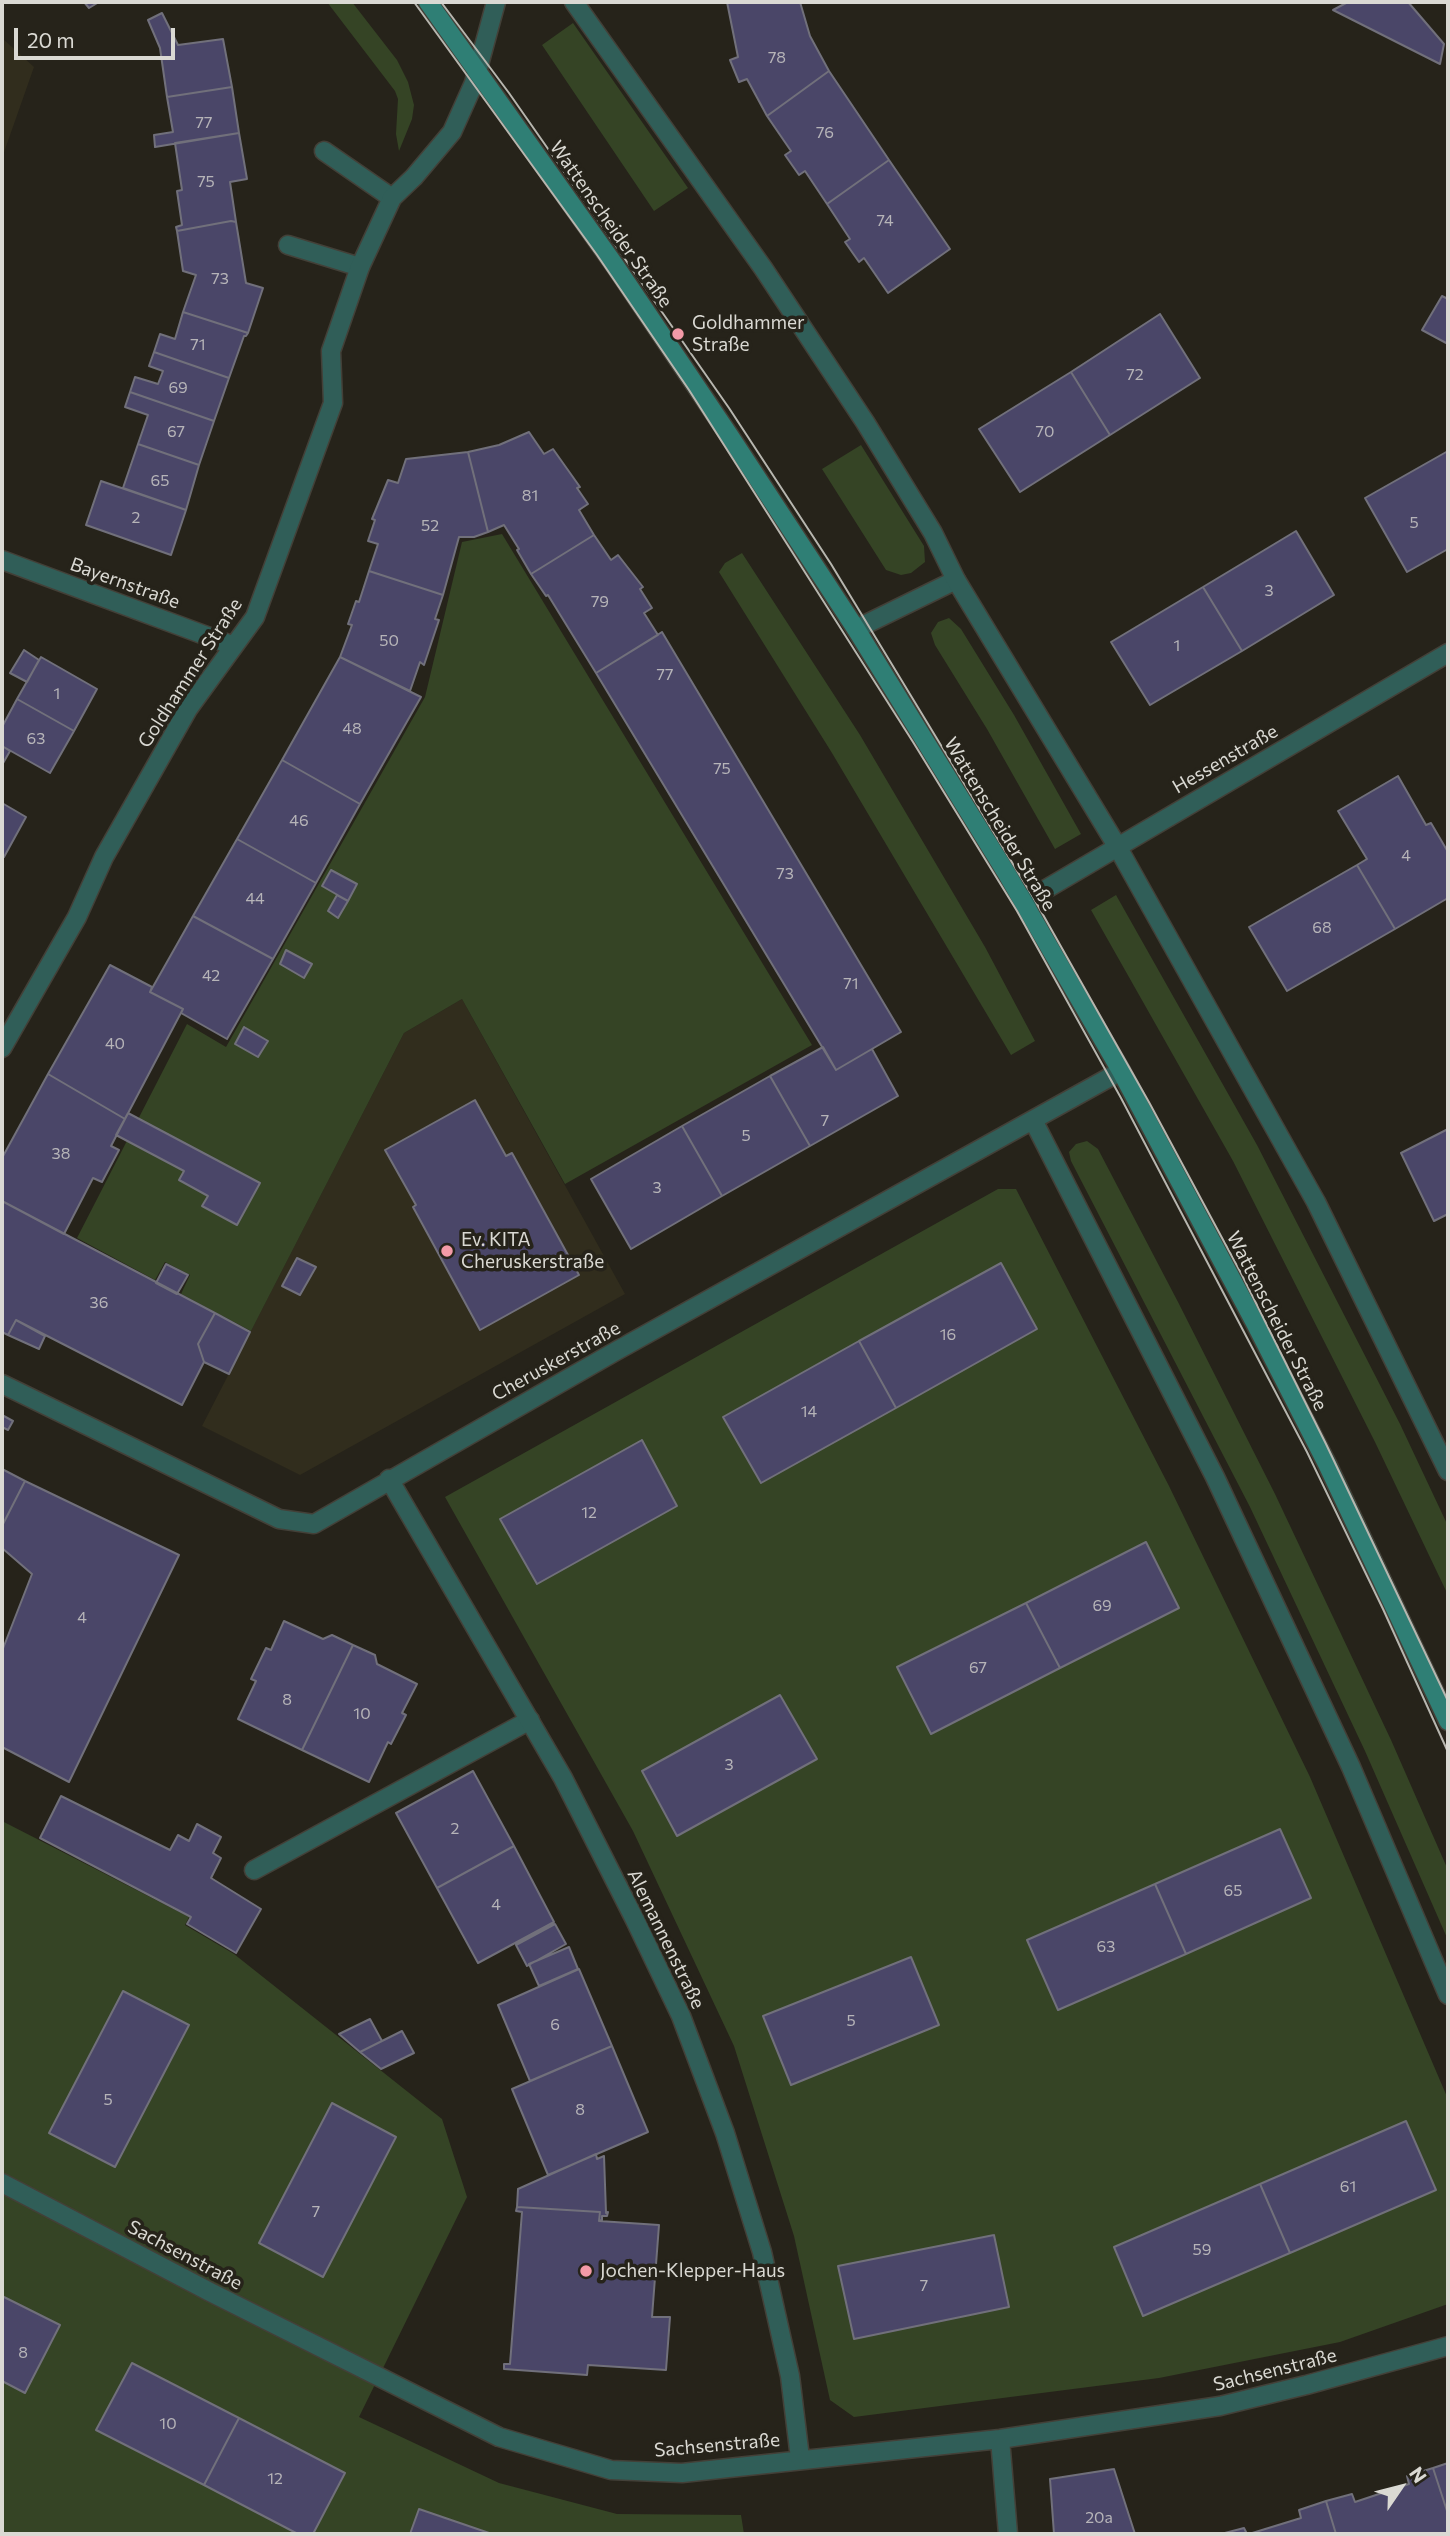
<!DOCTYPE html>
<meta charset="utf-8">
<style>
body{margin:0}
#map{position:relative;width:1450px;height:2536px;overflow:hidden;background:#26231a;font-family:Commissioner,sans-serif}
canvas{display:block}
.frame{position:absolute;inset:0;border:4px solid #dad9d3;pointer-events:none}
.north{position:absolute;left:1366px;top:2452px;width:70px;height:70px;-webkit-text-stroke:5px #26231a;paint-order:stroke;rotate:55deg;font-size:19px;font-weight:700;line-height:28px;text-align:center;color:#dad9d3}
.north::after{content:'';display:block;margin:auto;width:24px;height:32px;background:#dad9d3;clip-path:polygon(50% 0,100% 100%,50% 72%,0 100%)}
.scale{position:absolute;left:14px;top:28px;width:161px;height:32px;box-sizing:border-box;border:4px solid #dad9d3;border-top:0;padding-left:9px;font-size:21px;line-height:24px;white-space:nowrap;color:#dad9d3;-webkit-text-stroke:5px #26231a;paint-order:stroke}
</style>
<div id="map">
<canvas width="1450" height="2536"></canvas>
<div class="frame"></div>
<div class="north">N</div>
<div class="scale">20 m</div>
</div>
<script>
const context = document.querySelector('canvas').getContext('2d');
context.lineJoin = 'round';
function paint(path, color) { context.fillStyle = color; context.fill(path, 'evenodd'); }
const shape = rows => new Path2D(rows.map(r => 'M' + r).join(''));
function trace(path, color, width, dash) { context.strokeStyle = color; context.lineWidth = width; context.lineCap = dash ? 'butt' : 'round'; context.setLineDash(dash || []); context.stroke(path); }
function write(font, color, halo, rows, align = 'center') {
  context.font = font + ' Commissioner,sans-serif'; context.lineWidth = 7; context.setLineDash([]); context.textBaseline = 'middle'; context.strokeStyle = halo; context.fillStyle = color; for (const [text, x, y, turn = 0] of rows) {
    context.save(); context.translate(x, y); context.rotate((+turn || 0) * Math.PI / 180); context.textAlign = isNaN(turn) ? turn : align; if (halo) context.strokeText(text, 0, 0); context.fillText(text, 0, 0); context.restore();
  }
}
paint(shape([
 [2,38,34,67,2,158],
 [462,999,625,1294,300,1475,202,1426,404,1033]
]), '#312d1d');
paint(shape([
 [327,2,352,2,397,60,408,82,414,105,412,119,399,151,396,134,398,99,395,91],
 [573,23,688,188,654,211,542,45],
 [861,445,924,546,925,562,911,573,901,575,886,570,822,469],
 [502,534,812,1045,565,1184,462,999,404,1033,251,1331,181,1294,190,1275,165,1262,155,1280,77,1238,187,1024,226,1047,425,697,462,542],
 [742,553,860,735,985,947,1035,1041,1011,1055,832,753,719,572,725,563],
 [949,618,961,629,1014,715,1081,834,1055,849,987,729,935,645,931,633,938,622],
 [1116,895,1257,1145,1400,1424,1448,1526,1448,1595,1375,1442,1233,1161,1091,910],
 [1087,1141,1098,1149,1178,1302,1275,1494,1391,1740,1448,1870,1448,1940,1365,1751,1250,1507,1071,1161,1069,1152,1076,1144],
 [998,1189,1016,1189,1169,1486,1310,1777,1448,2099,1448,2304,1340,2342,1159,2378,854,2417,830,2400,794,2236,734,2046,633,1831,445,1497],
 [2,1821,189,1917,185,1925,234,1954,442,2119,467,2197,359,2417,499,2483,617,2514,741,2515,744,2534,2,2534]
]), '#354425');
const building = shape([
 [84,2,99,2,89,8,84,2],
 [727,2,800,2,810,36,829,71,767,116,747,79,739,82,730,60,738,57,727,2],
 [1348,2,1408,2,1444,44,1440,64,1333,10,1348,2],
 [162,13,178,45,223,39,232,87,167,97,160,48,148,20,162,13],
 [829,71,889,160,827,204,805,171,799,175,785,155,791,151,767,116,829,71],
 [232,87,239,133,155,147,154,135,173,132,167,97,232,87],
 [239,133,247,179,230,182,236,222,231,221,177,231,176,227,182,225,177,191,182,190,175,143,239,133],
 [889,160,950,249,888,293,864,258,859,262,845,242,850,239,827,204,889,160],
 [231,221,236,222,246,283,263,288,248,333,183,312,196,275,183,271,177,231,231,221],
 [1442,296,1448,299,1448,344,1422,330,1442,296],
 [183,312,248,333,246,336,244,336,229,378,154,352,160,334,175,339,183,312],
 [1160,314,1200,378,1110,435,1071,372,1160,314],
 [154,352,229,378,214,421,130,392,135,377,158,384,163,371,149,366,154,352],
 [1071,372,1110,435,1020,492,979,429,1071,372],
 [130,392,214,421,199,465,138,444,148,415,125,407,130,392],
 [529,432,544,454,553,449,580,487,577,488,588,504,579,510,594,535,531,574,517,550,519,549,504,525,488,532,468,452,499,445,529,432],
 [138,444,199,465,186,510,123,488,138,444],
 [1448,451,1448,549,1407,572,1365,498,1448,451],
 [468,452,488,532,474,537,459,537,443,595,369,571,378,544,368,541,375,520,372,519,388,480,398,483,406,459,468,452],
 [101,481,186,510,171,555,86,525,101,481],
 [1296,531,1334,595,1242,651,1203,587,1296,531],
 [594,535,611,560,618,555,643,587,640,589,652,608,644,613,658,635,596,673,548,595,546,596,531,574,594,535],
 [369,571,443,595,435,619,439,620,424,665,420,662,410,691,340,657,352,625,348,624,356,601,359,602,369,571],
 [1203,587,1242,651,1150,705,1111,642,1203,587],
 [662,632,901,1032,836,1070,596,673,662,632],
 [24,650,39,660,27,682,10,673,24,650],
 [41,657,97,689,74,731,17,699,41,657],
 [340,657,421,697,360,804,282,760,340,657],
 [17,699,74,731,50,773,2,746,2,727,17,699],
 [2,746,10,751,2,765,2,746],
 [282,760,360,804,316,883,237,839,282,760],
 [1398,776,1426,825,1431,823,1448,852,1448,898,1395,929,1357,865,1367,859,1338,811,1398,776],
 [2,803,26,817,4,857,2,856,2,803],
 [237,839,316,883,273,959,193,916,237,839],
 [1357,865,1395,929,1287,991,1249,927,1357,865],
 [331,870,357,884,348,901,322,886,331,870],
 [337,895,348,901,338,918,328,911,337,895],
 [193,916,273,959,227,1039,181,1013,183,1009,150,992,193,916],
 [286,950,312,964,304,978,280,964,286,950],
 [110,965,152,987,150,992,183,1009,125,1119,48,1074,110,965],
 [244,1027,268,1041,258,1057,235,1044,244,1027],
 [823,1047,836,1070,872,1049,898,1096,810,1146,770,1076,823,1047],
 [48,1074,125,1119,111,1146,119,1150,102,1182,93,1178,64,1234,2,1201,2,1158,48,1074],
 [770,1076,810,1146,722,1196,682,1126,770,1076],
 [475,1100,506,1156,512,1153,579,1275,480,1330,413,1207,416,1205,385,1150,475,1100],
 [128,1113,260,1183,237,1225,202,1206,208,1196,179,1180,184,1171,116,1135,128,1113],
 [682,1126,722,1196,631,1249,591,1179,682,1126],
 [1448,1129,1448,1214,1434,1221,1401,1153,1448,1129],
 [2,1201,215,1313,198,1344,204,1362,182,1405,16,1320,8,1335,2,1332,2,1201],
 [297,1258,316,1267,300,1295,282,1286,297,1258],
 [1001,1263,1037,1329,896,1408,859,1341,1001,1263],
 [166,1264,188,1275,177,1294,156,1283,166,1264],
 [215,1313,250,1332,229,1374,204,1362,198,1344,215,1313],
 [16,1320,45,1336,39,1349,8,1335,16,1320],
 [859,1341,896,1408,761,1483,723,1417,859,1341],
 [2,1415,13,1421,8,1430,2,1427,2,1415],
 [642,1440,677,1506,537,1584,500,1519,642,1440],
 [2,1469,25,1481,2,1526,2,1469],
 [25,1481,179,1555,69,1782,2,1747,2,1651,32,1574,2,1548,2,1526,25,1481],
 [1146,1542,1179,1608,1060,1668,1026,1603,1146,1542],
 [1026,1603,1060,1668,931,1734,897,1667,1026,1603],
 [284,1621,323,1639,332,1635,353,1645,302,1750,238,1719,256,1681,251,1679,266,1648,271,1650,284,1621],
 [353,1645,375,1655,377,1664,417,1684,402,1713,406,1715,391,1744,388,1742,369,1782,302,1750,353,1645],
 [780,1695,817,1759,677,1836,642,1771,780,1695],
 [473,1771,514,1846,437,1888,396,1813,473,1771],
 [61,1796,170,1850,178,1835,189,1841,197,1824,221,1837,213,1853,221,1858,211,1878,261,1909,236,1953,187,1924,191,1917,40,1838,61,1796],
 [1280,1829,1311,1898,1186,1954,1155,1884,1280,1829],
 [514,1846,554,1922,478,1963,437,1888,514,1846],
 [1155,1884,1186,1954,1058,2010,1027,1940,1155,1884],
 [555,1924,566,1944,527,1966,516,1945,555,1924],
 [569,1947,578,1969,539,1986,529,1964,569,1947],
 [911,1957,939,2025,791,2085,763,2016,911,1957],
 [579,1969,612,2046,530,2081,498,2005,579,1969],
 [123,1991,189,2025,115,2167,49,2133,123,1991],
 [370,2019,382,2041,360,2052,339,2034,370,2019],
 [402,2031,414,2053,381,2069,360,2052,402,2031],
 [612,2046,648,2132,548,2175,512,2089,612,2046],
 [332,2103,396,2137,323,2277,259,2243,332,2103],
 [1406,2121,1436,2190,1290,2253,1260,2184,1406,2121],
 [596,2154,597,2159,604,2156,606,2213,608,2212,607,2216,602,2216,602,2220,599,2221,600,2212,517,2207,518,2189,596,2154],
 [1260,2184,1290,2253,1143,2316,1114,2247,1260,2184],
 [517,2207,600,2212,599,2221,659,2225,652,2317,670,2317,666,2370,588,2365,587,2375,504,2369,504,2364,510,2364,522,2212,516,2211,517,2207],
 [994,2235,1009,2307,854,2339,838,2266,994,2235],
 [2,2296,60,2325,25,2393,2,2381,2,2296],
 [132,2363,239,2418,204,2485,96,2430,132,2363],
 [239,2418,345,2473,313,2534,298,2534,204,2485,239,2418],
 [1448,2463,1448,2514,1433,2468,1448,2463],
 [1433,2468,1448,2514,1448,2534,1336,2534,1326,2501,1352,2494,1355,2502,1409,2484,1407,2476,1433,2468],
 [1114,2469,1135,2534,1054,2534,1050,2479,1114,2469],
 [1326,2501,1336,2534,1249,2534,1301,2518,1299,2510,1326,2501],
 [419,2509,492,2534,410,2534,419,2509],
 [1244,2528,1247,2534,1221,2534,1244,2528]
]);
paint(building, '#4a4668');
trace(building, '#71707b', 2);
const service = shape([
 [324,151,392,198],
 [288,245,360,267],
 [856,629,956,580],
 [254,1870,530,1720]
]);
const minor = shape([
 [574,2,763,268,865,422,933,533,956,580,1117,846,1316,1202,1448,1471],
 [2,560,234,646],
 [1024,902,1448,653],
 [2,1048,77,917,104,857,188,709,255,617,333,403,331,351,360,267,392,198,414,177,452,132,474,83,496,2],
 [1033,1120,1215,1477,1351,1767,1448,1995],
 [2,1384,279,1519,314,1524,616,1351,1121,1071],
 [389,1479,563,1778,635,1920,681,2016,725,2133,762,2252,790,2376,800,2458],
 [2,2183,210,2292,499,2437,611,2470,682,2473,1000,2439,1220,2406,1306,2385,1448,2346],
 [1000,2439,1008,2534]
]);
const secondary = shape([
 [428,2,616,267,731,438,856,629,1007,874,1121,1071,1255,1323,1327,1464,1448,1721]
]);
trace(service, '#434038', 21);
trace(minor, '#434038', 21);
trace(secondary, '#434038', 21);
trace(service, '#305e58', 18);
trace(minor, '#305e58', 18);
trace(secondary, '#2f7f75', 18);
trace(shape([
 [414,2,597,255,689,390,913,742,1017,911,1121,1098,1307,1452,1383,1609,1448,1752],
 [441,2,509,93,729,408,831,564,1033,897,1150,1104,1242,1275,1326,1444,1448,1701]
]), '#b7b6af', 2);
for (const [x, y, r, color] of [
 [678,334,7,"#f39aa7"],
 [447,1251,7,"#f39aa7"],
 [586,2271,7,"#f39aa7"]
]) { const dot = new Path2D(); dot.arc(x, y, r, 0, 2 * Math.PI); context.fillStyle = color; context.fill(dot); trace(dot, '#26231a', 2.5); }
write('16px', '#b6b4b8', null, [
 ["78",777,58],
 ["77",204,123],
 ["76",825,133],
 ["75",206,182],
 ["74",885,221],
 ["73",220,279],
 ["71",198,345],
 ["72",1135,375],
 ["69",178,388],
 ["67",176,432],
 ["70",1045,432],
 ["65",160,481],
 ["81",530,496],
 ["2",136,518],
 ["5",1414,523],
 ["52",430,526],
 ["3",1269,591],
 ["79",600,602],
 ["50",389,641],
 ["1",1177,646],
 ["77",665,675],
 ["1",57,694],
 ["48",352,729],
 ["63",36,739],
 ["75",722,769],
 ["46",299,821],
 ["4",1406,856],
 ["73",785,874],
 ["44",255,899],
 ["68",1322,928],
 ["42",211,976],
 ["71",851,984],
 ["40",115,1044],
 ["7",825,1121],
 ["5",746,1136],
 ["38",61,1154],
 ["3",657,1188],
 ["36",99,1303],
 ["16",948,1335],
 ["14",809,1412],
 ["12",589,1513],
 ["69",1102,1606],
 ["4",82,1618],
 ["67",978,1668],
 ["8",287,1700],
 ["10",362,1714],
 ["3",729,1765],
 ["2",455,1829],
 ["65",1233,1891],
 ["4",496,1905],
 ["63",1106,1947],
 ["5",851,2021],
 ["6",555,2025],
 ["5",108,2100],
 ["8",580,2110],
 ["61",1348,2187],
 ["7",316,2212],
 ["59",1202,2250],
 ["7",924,2286],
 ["8",23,2353],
 ["10",168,2424],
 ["12",275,2479],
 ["20a",1099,2518]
]);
write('19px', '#dad9d3', '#26231a', [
 ["Wattenscheider Straße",611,224,55],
 ["Bayernstraße",125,583,20],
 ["Goldhammer Straße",190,673,-57],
 ["Hessenstraße",1225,759,-30],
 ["Wattenscheider Straße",1000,824,59],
 ["Wattenscheider Straße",1277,1321,63],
 ["Cheruskerstraße",556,1361,-29],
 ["Alemannenstraße",666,1939,64],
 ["Sachsenstraße",185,2255,28],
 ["Sachsenstraße",1275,2370,-14],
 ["Sachsenstraße",717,2445,-5]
]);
write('19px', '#dad9d3', '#26231a', [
 ["Goldhammer",692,323],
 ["Straße",692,345],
 ["Ev. KITA",461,1240],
 ["Cheruskerstraße",461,1262],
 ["Jochen-Klepper-Haus",600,2271]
], 'left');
</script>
